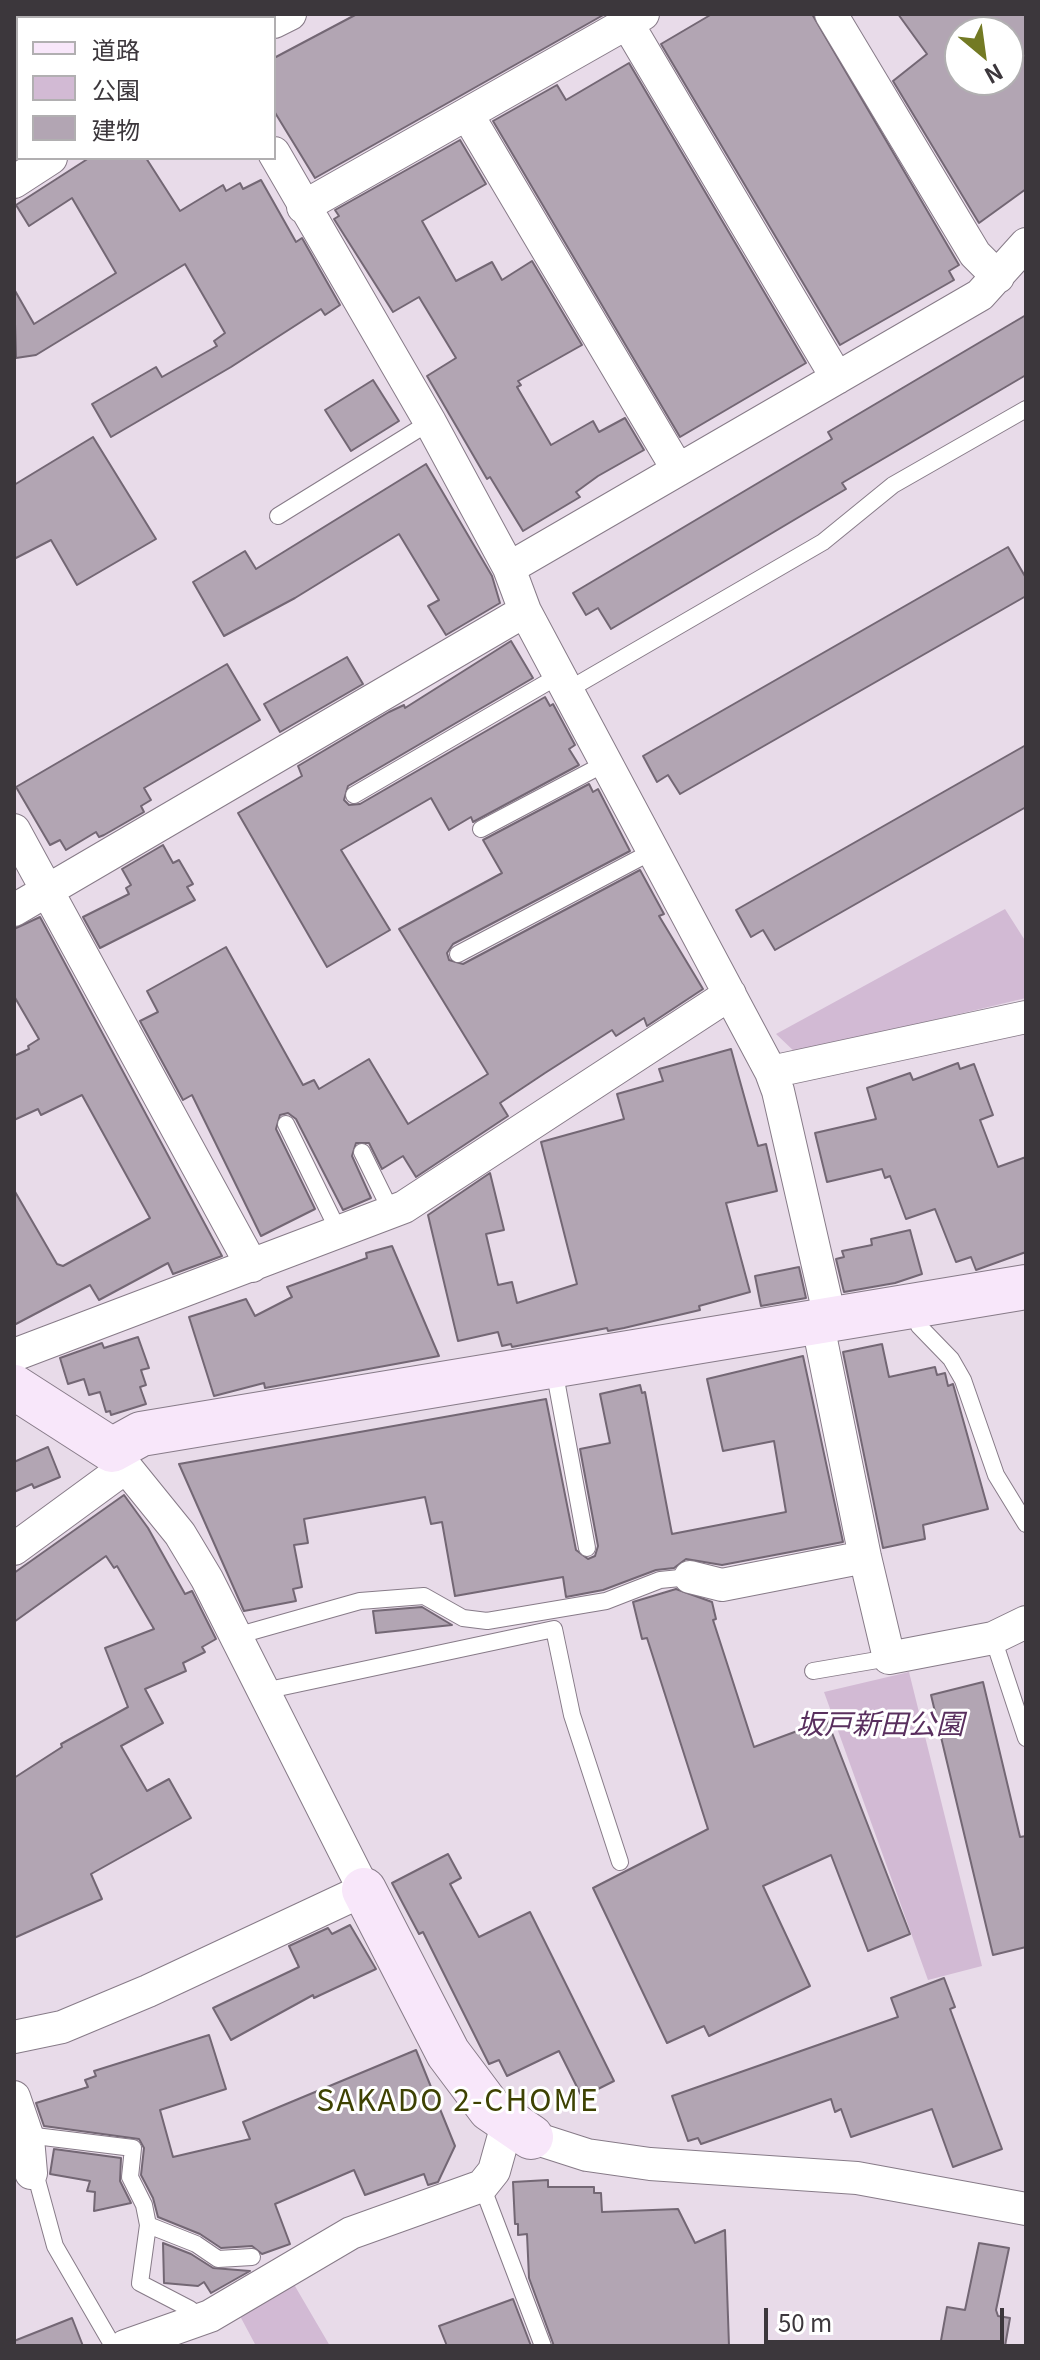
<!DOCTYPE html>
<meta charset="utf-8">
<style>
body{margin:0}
#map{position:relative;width:1040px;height:2360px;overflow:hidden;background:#e8dbe9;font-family:Georgia,"Noto Sans JP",serif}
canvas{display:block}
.frame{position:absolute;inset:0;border:16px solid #3c373c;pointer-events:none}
.legend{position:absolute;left:16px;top:16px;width:260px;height:144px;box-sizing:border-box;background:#fff;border:2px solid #b1afb1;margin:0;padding:10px 14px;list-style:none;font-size:24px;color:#3c373c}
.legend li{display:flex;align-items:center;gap:16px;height:40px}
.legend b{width:40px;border:2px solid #b1afb1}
.north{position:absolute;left:944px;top:16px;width:80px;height:80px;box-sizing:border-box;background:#fff;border:2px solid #b1afb1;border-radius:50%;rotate:151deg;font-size:22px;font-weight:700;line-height:32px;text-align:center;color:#3c373c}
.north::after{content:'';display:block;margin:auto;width:28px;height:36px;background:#737a24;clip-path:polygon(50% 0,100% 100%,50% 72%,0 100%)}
.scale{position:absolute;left:764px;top:2308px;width:240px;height:36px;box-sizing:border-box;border:4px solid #3c373c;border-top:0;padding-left:10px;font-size:24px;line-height:28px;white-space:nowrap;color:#3c373c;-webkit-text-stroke:6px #fff;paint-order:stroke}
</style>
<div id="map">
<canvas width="1040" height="2360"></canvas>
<div class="frame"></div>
<ul class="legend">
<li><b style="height:10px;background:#f8e7fa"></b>道路</li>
<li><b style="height:22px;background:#d2bad4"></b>公園</li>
<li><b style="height:22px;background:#b2a5b3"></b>建物</li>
</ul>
<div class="north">N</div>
<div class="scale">50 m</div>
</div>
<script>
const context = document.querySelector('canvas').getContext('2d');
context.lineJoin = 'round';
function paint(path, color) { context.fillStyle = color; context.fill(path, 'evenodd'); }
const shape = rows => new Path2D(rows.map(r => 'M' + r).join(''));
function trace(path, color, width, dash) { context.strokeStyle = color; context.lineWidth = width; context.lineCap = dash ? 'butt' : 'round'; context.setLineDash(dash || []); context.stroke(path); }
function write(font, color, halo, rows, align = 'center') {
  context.font = font + ' Georgia,"Noto Sans JP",serif'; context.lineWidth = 6; context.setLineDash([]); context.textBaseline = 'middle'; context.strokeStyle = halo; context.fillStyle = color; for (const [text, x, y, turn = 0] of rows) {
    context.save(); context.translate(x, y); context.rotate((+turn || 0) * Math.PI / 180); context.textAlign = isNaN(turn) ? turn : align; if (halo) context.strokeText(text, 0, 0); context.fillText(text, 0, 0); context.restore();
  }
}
paint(shape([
 [1005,909,1026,942,1026,998,796,1053,776,1034],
 [909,1672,982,1966,928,1980,824,1692],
 [292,2281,330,2346,256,2346,240,2316]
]), '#d2bad4');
const building = shape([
 [357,14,605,14,315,178,274,111,274,58,357,14],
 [712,14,812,14,959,265,949,271,954,280,840,345,661,44,712,14],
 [898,14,1026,14,1026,189,979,223,893,81,927,54,898,14],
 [960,32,1008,32,1008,80,960,80,960,32],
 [629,63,806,363,680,437,493,121,557,85,566,100,629,63],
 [460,140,486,184,422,221,456,281,492,262,502,280,532,261,582,345,518,381,521,385,517,387,551,445,593,421,599,432,625,418,644,450,598,476,576,492,580,497,523,531,490,477,487,479,427,376,456,358,419,297,393,312,334,219,339,216,335,210,460,140],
 [89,158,146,158,180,211,223,185,226,191,240,183,243,189,261,180,296,242,302,238,340,305,325,315,321,309,231,367,111,437,92,404,156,367,162,377,217,346,214,341,225,333,185,264,36,355,16,358,14,289,34,324,116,273,72,198,29,226,16,205,89,158],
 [1026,315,1026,375,842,483,846,489,611,629,598,608,586,615,573,593,832,439,828,432,1026,315],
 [373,380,399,421,351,451,325,410,373,380],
 [93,437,156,539,77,585,51,540,14,559,14,485,93,437],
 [426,464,492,576,500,603,446,635,428,606,439,600,399,534,295,598,224,636,193,582,245,551,256,569,426,464],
 [1008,547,1026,578,1026,596,680,794,668,775,657,782,643,756,1008,547],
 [511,641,533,678,348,786,344,800,349,805,360,804,545,697,550,706,553,704,575,745,569,749,579,765,473,822,471,817,449,830,431,798,341,850,390,930,327,967,238,813,302,776,298,766,389,712,404,705,405,708,511,641],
 [347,657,363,684,280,732,264,704,347,657],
 [227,664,260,720,144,788,151,800,141,806,144,812,104,835,99,837,96,832,66,850,60,840,50,845,16,787,227,664],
 [1026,745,1026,807,775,950,763,930,751,937,736,910,1026,745],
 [589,784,593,792,598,789,630,851,453,944,447,953,449,960,463,964,640,870,664,914,659,916,703,989,647,1026,644,1018,616,1036,612,1030,545,1073,500,1103,508,1116,416,1177,403,1156,382,1169,369,1143,356,1143,352,1156,371,1198,343,1210,296,1119,288,1113,280,1115,276,1129,315,1209,261,1236,192,1095,183,1100,140,1021,158,1012,147,991,226,947,303,1085,314,1080,319,1089,369,1059,408,1124,488,1074,399,929,502,873,483,840,589,784],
 [163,845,173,863,179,860,193,884,187,887,195,900,100,948,83,917,129,894,126,888,131,885,122,869,163,845],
 [40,917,222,1256,173,1274,168,1263,99,1300,90,1285,14,1325,14,1190,57,1264,63,1266,150,1218,82,1095,41,1115,38,1109,14,1120,14,1056,29,1049,28,1046,39,1039,14,996,14,929,40,917],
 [731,1049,758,1146,766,1144,777,1191,726,1203,750,1292,699,1306,700,1310,624,1328,608,1331,607,1328,512,1347,511,1344,502,1346,498,1332,458,1341,428,1215,490,1173,504,1230,486,1234,498,1285,512,1282,517,1303,577,1284,541,1142,624,1119,617,1094,663,1081,659,1069,731,1049],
 [958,1063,960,1069,974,1064,993,1115,980,1120,998,1167,1026,1157,1026,1252,976,1270,971,1257,956,1262,935,1209,906,1219,890,1176,885,1178,882,1169,827,1182,815,1133,876,1119,867,1088,910,1073,913,1080,958,1063],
 [910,1230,922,1274,895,1283,844,1292,836,1259,844,1257,842,1251,872,1245,871,1239,910,1230],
 [392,1246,439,1356,265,1388,264,1383,214,1396,189,1317,246,1299,255,1316,292,1297,287,1287,367,1258,366,1253,392,1246],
 [799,1267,806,1298,761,1306,755,1276,799,1267],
 [138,1337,149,1368,141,1370,146,1385,140,1387,146,1404,111,1415,110,1411,106,1412,100,1392,89,1395,84,1379,68,1384,60,1358,102,1343,104,1348,138,1337],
 [882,1344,889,1377,935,1367,937,1375,945,1373,948,1386,953,1384,988,1509,923,1525,925,1539,883,1548,843,1352,882,1344],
 [803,1356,843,1542,722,1565,686,1559,674,1568,656,1570,603,1590,566,1597,563,1577,455,1596,442,1522,431,1524,425,1497,304,1519,308,1543,294,1545,302,1587,293,1589,296,1601,244,1611,179,1464,546,1399,576,1550,588,1559,595,1556,598,1546,580,1449,610,1443,600,1394,640,1385,642,1393,645,1392,672,1534,786,1512,774,1441,723,1451,707,1379,803,1356],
 [48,1447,60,1477,34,1488,32,1484,14,1492,14,1462,48,1447],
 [124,1495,148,1528,185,1594,192,1591,216,1639,202,1647,205,1652,183,1663,186,1671,145,1689,163,1723,121,1746,147,1791,169,1779,191,1818,91,1874,102,1899,14,1938,14,1778,62,1747,61,1744,128,1707,105,1648,154,1629,117,1566,114,1568,106,1556,14,1622,14,1573,124,1495],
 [676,1589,712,1602,716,1619,713,1620,754,1747,827,1720,910,1934,868,1951,831,1855,763,1886,810,1986,709,2036,704,2026,667,2043,593,1888,708,1829,647,1638,642,1639,633,1602,676,1589],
 [422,1607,452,1625,376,1633,373,1611,422,1607],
 [983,1682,1020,1837,1026,1836,1026,1947,993,1955,931,1695,983,1682],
 [448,1854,461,1878,450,1884,479,1937,530,1912,614,2081,582,2097,559,2051,507,2076,499,2060,489,2064,423,1932,419,1934,392,1883,448,1854],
 [350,1925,376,1969,314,1998,313,1995,231,2040,213,2008,299,1967,289,1946,328,1928,332,1934,350,1925],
 [944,1978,955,2007,950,2009,1002,2149,953,2167,932,2109,851,2137,841,2109,835,2112,831,2099,701,2144,698,2138,688,2141,672,2096,898,2017,891,1998,944,1978],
 [209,2035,226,2089,160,2110,173,2157,250,2139,243,2122,416,2050,455,2146,438,2182,428,2185,424,2174,365,2195,354,2170,275,2204,290,2244,262,2254,252,2246,221,2248,200,2234,158,2217,153,2198,141,2175,144,2148,139,2139,44,2126,36,2103,88,2087,85,2080,96,2076,94,2071,209,2035],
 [54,2149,121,2158,120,2181,131,2203,94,2211,95,2192,87,2191,90,2181,50,2174,54,2149],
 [548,2180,548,2187,594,2187,594,2193,601,2193,602,2212,678,2209,695,2243,725,2230,729,2346,554,2346,529,2278,527,2234,518,2235,518,2224,515,2224,513,2182,548,2180],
 [163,2243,191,2254,213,2268,250,2271,211,2293,204,2282,198,2286,164,2283,163,2243],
 [979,2243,1009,2248,996,2310,998,2316,1010,2318,1005,2346,940,2346,947,2307,965,2310,979,2243],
 [513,2299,531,2346,447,2346,439,2326,513,2299],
 [72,2318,83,2346,14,2346,14,2341,72,2318]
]);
paint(building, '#b2a5b3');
trace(building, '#736774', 2);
const lane = shape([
 [278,516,430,422],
 [568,690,823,542,893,485,1026,409],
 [354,795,560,675],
 [481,829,606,763],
 [458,954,653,851],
 [286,1124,338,1230],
 [362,1152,391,1211],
 [915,1308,919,1326,951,1359,963,1380,996,1475,1026,1524],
 [554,1369,587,1548],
 [236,1636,360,1601,424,1596,463,1618,487,1621,606,1601,660,1580,690,1577],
 [993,1638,1026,1738],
 [813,1671,889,1658],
 [264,1691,554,1629,572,1715,620,1862],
 [27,2135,133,2148,130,2177,144,2205,148,2225,140,2283,190,2309,197,2321],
 [14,2168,31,2173,37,2180,55,2246,113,2346],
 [482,2186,543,2346],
 [148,2225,196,2244,218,2259,252,2257]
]);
const street = shape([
 [831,14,975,254,998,277],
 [274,22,290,14],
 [627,23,837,378],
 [467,114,678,470],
 [274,153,430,422,509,568,525,611,771,1072,778,1091,830,1318],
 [14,182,51,158],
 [303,207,643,14],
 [509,568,980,295,1026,244],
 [14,830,252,1266],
 [14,910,525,611],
 [771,1072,1026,1017],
 [817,1320,865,1557,889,1658,993,1638,1026,1622],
 [14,1355,404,1207,730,994],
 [14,1549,126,1467],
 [690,1577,722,1585,865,1557],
 [14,2037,62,2027,148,1991,364,1890,207,1579,180,1534,112,1450],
 [14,2097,28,2138,31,2173],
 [531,2137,587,2155,650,2164,857,2178,1026,2209],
 [125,2346,210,2316,351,2233,482,2186,494,2171,508,2121]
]);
const secondary = shape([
 [14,1387,112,1450,141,1434,1026,1287],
 [364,1890,448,2053,490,2109,531,2137]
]);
trace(lane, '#877b88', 18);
trace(street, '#877b88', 34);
trace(secondary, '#877b88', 46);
trace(lane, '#fff', 16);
trace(street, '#fff', 32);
trace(secondary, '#f8e7fa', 44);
write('italic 28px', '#592f5e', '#fff', [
 ["坂戸新田公園",880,1723]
]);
context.letterSpacing = '2px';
write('30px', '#3e4202', '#fff', [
 ["SAKADO 2-CHOME",458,2100]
]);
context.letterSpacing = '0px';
</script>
